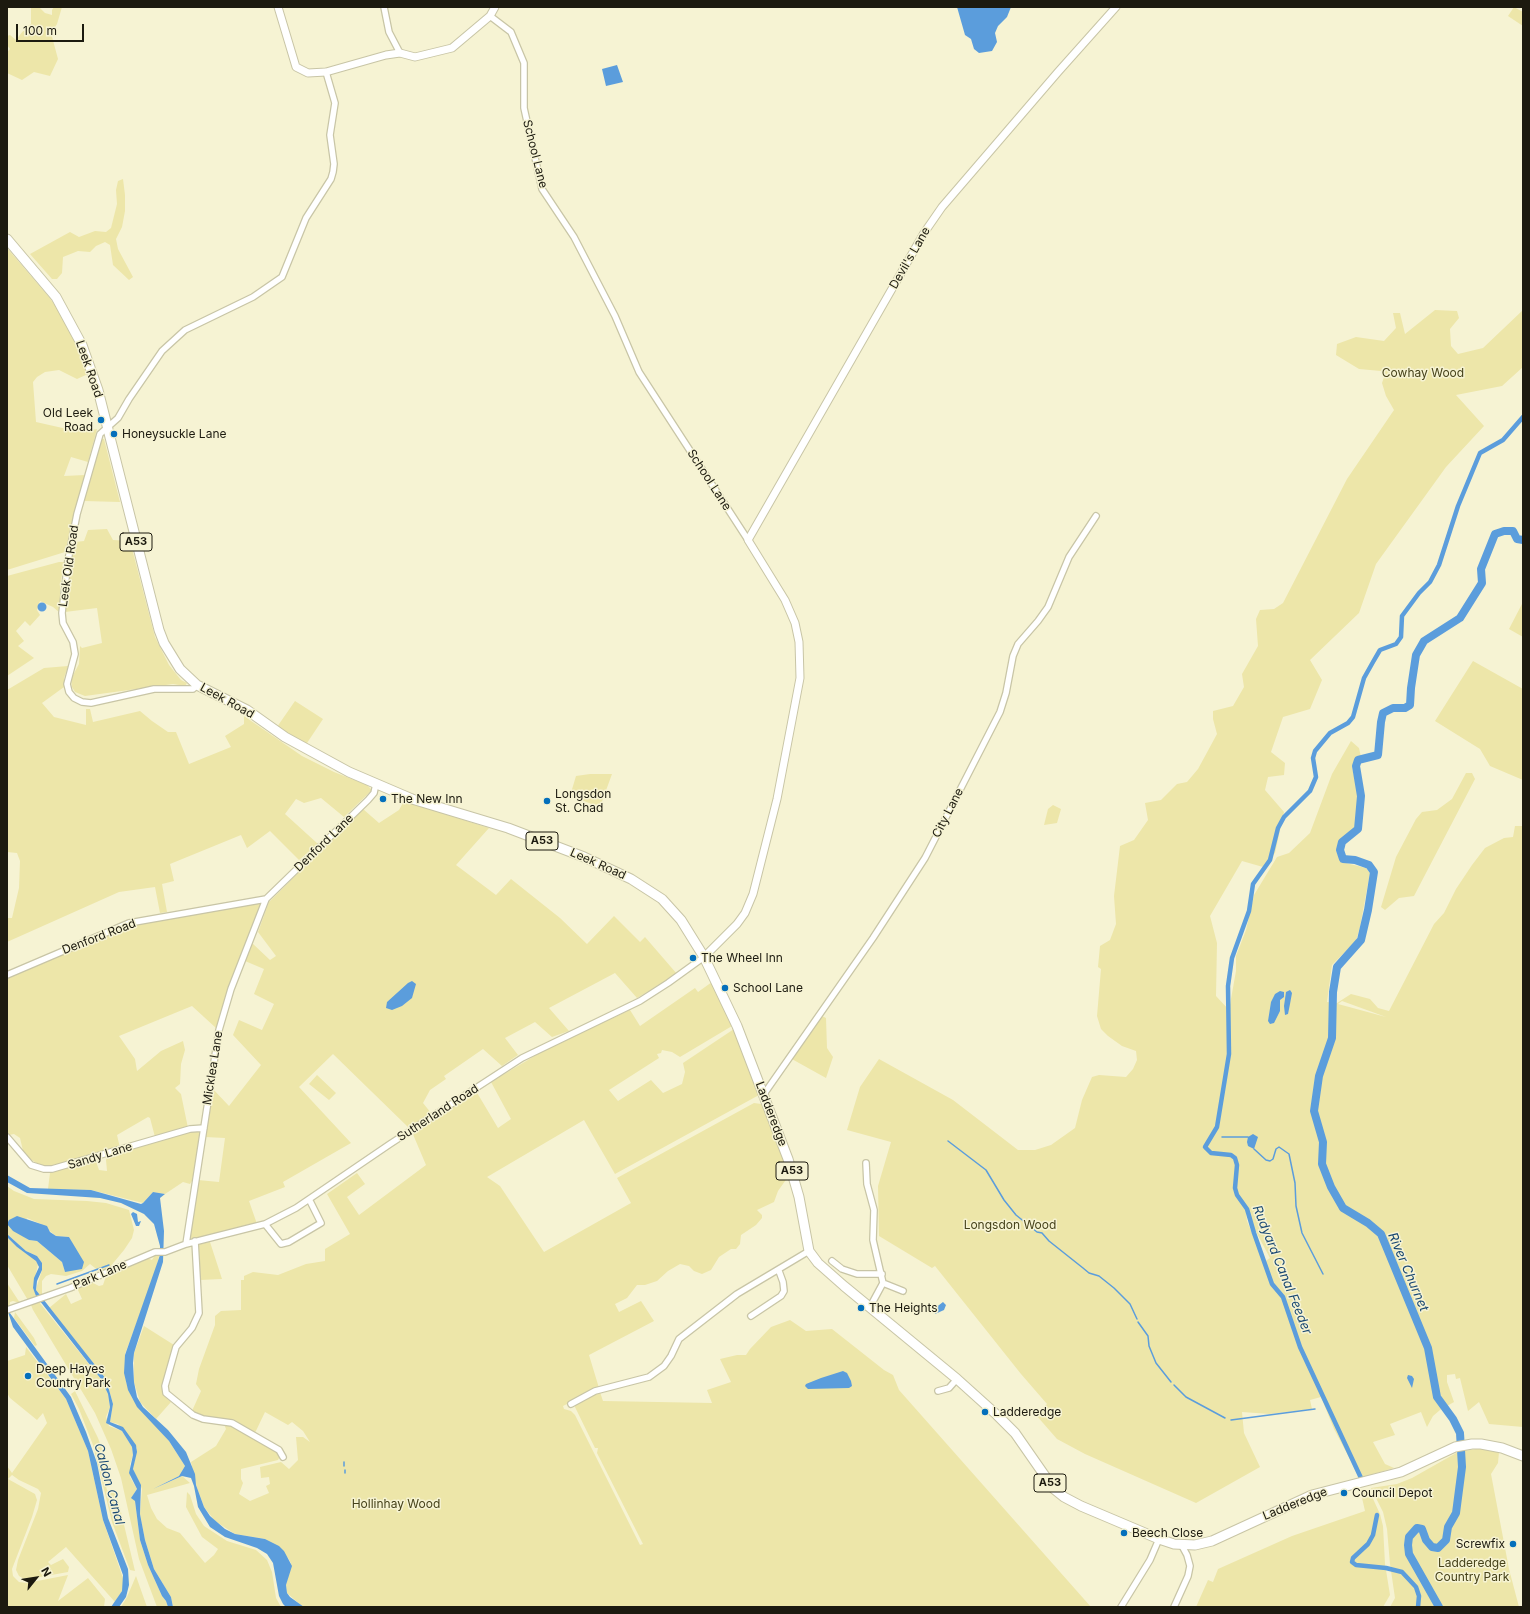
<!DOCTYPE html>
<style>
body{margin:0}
#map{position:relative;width:1530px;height:1614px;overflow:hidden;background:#f6f3d3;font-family:Inter,sans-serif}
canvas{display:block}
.frame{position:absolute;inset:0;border:8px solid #1c1a0f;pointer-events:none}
.north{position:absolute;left:16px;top:1558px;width:40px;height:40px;-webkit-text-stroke:3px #f6f3d3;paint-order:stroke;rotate:60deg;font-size:11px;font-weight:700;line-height:16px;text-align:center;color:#1c1a0f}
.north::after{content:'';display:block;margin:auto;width:14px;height:18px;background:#1c1a0f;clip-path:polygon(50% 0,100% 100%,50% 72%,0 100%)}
.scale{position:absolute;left:16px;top:24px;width:68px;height:18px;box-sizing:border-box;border:2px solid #1c1a0f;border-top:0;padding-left:5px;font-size:12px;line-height:14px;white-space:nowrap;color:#1c1a0f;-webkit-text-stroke:3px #f6f3d3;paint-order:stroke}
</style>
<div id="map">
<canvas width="1530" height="1614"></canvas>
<div class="frame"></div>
<div class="north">N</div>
<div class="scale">100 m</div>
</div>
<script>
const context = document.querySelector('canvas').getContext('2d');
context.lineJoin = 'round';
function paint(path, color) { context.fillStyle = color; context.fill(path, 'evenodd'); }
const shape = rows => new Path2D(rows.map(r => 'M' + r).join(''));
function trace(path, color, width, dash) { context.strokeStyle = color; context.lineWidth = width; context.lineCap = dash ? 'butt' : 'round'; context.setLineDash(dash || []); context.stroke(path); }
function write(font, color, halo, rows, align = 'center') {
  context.font = font + ' Inter,sans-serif'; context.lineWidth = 3; context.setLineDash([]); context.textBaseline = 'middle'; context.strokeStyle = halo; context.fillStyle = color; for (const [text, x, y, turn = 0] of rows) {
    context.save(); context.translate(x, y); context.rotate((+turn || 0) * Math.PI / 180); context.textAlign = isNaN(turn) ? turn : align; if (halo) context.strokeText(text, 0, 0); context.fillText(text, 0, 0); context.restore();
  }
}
paint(shape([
 [31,7,39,7,45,13,52,15,52,10,54,7,62,7,57,24,51,33,58,59,50,76,34,72,22,80,7,73,7,52,10,49,7,45,7,36,10,35,16,40,26,27,31,24],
 [1514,7,1523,12,1523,26,1508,16],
 [123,179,125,195,125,211,122,227,116,239,118,249,133,277,129,280,113,265,110,245,105,242,96,246,90,252,78,251,63,257,62,273,57,279,52,279,30,254,70,232,79,237,95,231,106,232,111,228,117,204,116,190,118,181],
 [7,248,49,297,63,316,76,339,88,374,77,379,59,370,45,372,37,377,33,382,36,422,67,429,86,431,97,429,88,462,71,457,64,476,85,475,65,552,7,570],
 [1435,310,1457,311,1459,318,1450,329,1451,346,1458,354,1483,348,1523,310,1523,367,1502,386,1456,395,1484,426,1446,467,1376,564,1359,613,1310,660,1322,680,1310,709,1283,717,1271,752,1285,763,1284,775,1268,777,1265,790,1284,812,1275,853,1263,867,1242,861,1210,916,1217,943,1216,996,1229,1010,1236,971,1236,956,1246,930,1254,895,1277,857,1289,853,1310,833,1332,774,1351,741,1359,748,1361,757,1354,761,1352,767,1358,794,1357,827,1340,841,1336,851,1340,859,1346,863,1366,868,1370,873,1360,927,1356,941,1332,965,1327,1002,1337,1003,1351,994,1370,999,1378,1008,1389,1011,1434,924,1444,913,1456,889,1472,865,1485,848,1504,838,1513,837,1515,826,1523,826,1523,1427,1489,1424,1479,1402,1468,1411,1460,1378,1456,1379,1455,1374,1447,1375,1447,1382,1454,1402,1440,1410,1433,1416,1427,1427,1421,1412,1390,1424,1395,1435,1373,1442,1385,1464,1394,1468,1360,1478,1334,1429,1321,1397,1310,1400,1312,1409,1270,1414,1242,1412,1244,1433,1260,1467,1196,1503,1085,1454,1057,1439,1036,1415,1047,1404,1021,1374,935,1266,932,1268,879,1236,878,1186,891,1142,847,1130,860,1087,879,1059,953,1100,1018,1150,1035,1150,1051,1145,1075,1128,1082,1100,1092,1077,1099,1075,1126,1077,1133,1069,1137,1060,1136,1051,1122,1046,1108,1036,1101,1029,1097,1016,1101,969,1098,967,1100,946,1110,940,1116,924,1114,896,1120,846,1134,840,1148,820,1145,803,1161,800,1177,784,1187,782,1198,769,1217,734,1213,719,1213,711,1233,706,1244,687,1242,674,1258,646,1256,619,1260,610,1274,609,1283,603,1347,479,1394,410,1386,396,1382,383,1384,377,1381,371,1359,369,1336,355,1337,344,1356,337,1384,341,1396,328,1393,313,1400,313,1405,334],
 [1342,1001,1386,1017,1338,1004],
 [1246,1213,1270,1258,1264,1262,1247,1221],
 [101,439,104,439,120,502,84,501],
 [107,529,113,540,130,541,155,637,169,665,181,680,187,683,185,686,173,684,85,696,75,692,72,687,71,679,79,664,80,646,82,648,102,643,97,608,65,612,75,542,84,541,88,530],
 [59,562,64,562,60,587,60,613,53,607,40,601,37,610,40,615,30,626,25,621,16,631,24,641,18,646,34,658,7,676,7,576],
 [1523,602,1523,637,1509,629],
 [1473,661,1523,689,1523,780,1490,766,1480,749,1435,721],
 [68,666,64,678,64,687,42,703,54,717,86,725,86,709,90,709,93,722,140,711,152,721,168,732,176,732,189,764,231,747,225,736,244,724,244,716,302,756,334,772,367,785,372,790,344,817,321,798,304,803,296,799,285,814,318,844,299,860,270,831,247,848,241,835,170,864,174,881,162,884,167,912,160,913,155,887,119,892,7,942,7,949,7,918,12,918,19,888,20,861,17,853,7,852,7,690,44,668],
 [295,701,323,719,305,746,277,727],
 [1466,773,1472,773,1475,779,1414,896,1399,898,1385,910,1381,907,1396,857,1416,819,1422,812,1437,810,1452,799],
 [590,774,612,774,600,807,570,796,576,776],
 [404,801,489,828,456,865,496,895,511,879,560,918,587,944,614,916,640,942,645,937,677,974,637,998,615,973,549,1008,569,1031,552,1037,535,1022,505,1038,518,1055,502,1066,483,1049,444,1076,446,1079,430,1090,423,1103,431,1113,409,1128,333,1054,299,1087,351,1143,283,1182,285,1187,249,1201,257,1224,243,1229,191,1239,190,1237,198,1180,219,1182,225,1138,205,1137,212,1088,229,1106,261,1065,233,1035,239,1020,262,1030,274,1004,254,994,264,969,245,961,252,943,270,960,276,956,258,932,269,902,363,809,379,823,399,810],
 [1053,805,1061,809,1057,823,1044,825,1048,809],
 [262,903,230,983,216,1028,192,1006,119,1036,135,1059,137,1071,161,1051,183,1041,185,1050,181,1064,180,1084,175,1088,181,1094,188,1128,155,1137,150,1118,148,1117,117,1135,120,1148,62,1164,41,1166,24,1155,20,1138,14,1134,9,1135,7,1134,7,979,70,950,127,927,143,923],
 [712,982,732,1026,680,1057,672,1052,662,1050,661,1053,657,1054,659,1058,609,1090,618,1101,651,1080,663,1093,682,1084,685,1072,683,1063,734,1029,759,1095,615,1174,584,1120,487,1177,500,1186,544,1252,631,1203,617,1178,754,1103,761,1104,765,1107,790,1174,778,1191,774,1202,757,1210,762,1215,762,1218,756,1225,741,1235,740,1244,736,1249,731,1249,719,1257,711,1270,702,1274,694,1271,689,1266,680,1264,668,1271,657,1281,645,1285,637,1285,627,1298,615,1304,619,1312,641,1301,654,1321,589,1355,599,1388,563,1406,564,1409,571,1411,575,1415,640,1545,643,1544,597,1453,598,1448,595,1448,575,1407,575,1404,600,1392,603,1401,712,1403,707,1390,731,1382,720,1359,737,1355,746,1355,750,1349,771,1327,790,1320,806,1331,832,1329,884,1370,893,1375,899,1390,1091,1607,303,1607,287,1593,286,1585,291,1563,288,1558,265,1539,235,1534,215,1521,204,1507,196,1485,191,1462,216,1446,226,1429,224,1424,231,1424,276,1450,280,1456,278,1460,241,1469,241,1479,243,1483,239,1494,250,1501,269,1493,266,1486,270,1484,269,1477,261,1478,260,1467,281,1462,289,1469,298,1460,296,1437,303,1437,310,1442,303,1431,292,1422,288,1425,265,1412,254,1435,232,1421,204,1416,192,1411,201,1391,196,1384,199,1369,215,1325,215,1316,221,1311,241,1310,241,1280,244,1280,244,1276,253,1272,278,1275,306,1264,325,1261,325,1249,350,1234,327,1194,357,1173,365,1184,347,1197,359,1215,426,1165,412,1132,476,1091,498,1128,511,1119,491,1082,548,1048,630,1010,640,1026,695,988,698,992],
 [822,1016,826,1018,827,1048,833,1057,826,1078,790,1058],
 [317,1075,336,1093,329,1100,309,1084],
 [188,1131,201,1131,192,1181,190,1184,183,1182,165,1194,153,1192,143,1203,91,1190,48,1189,50,1173,95,1158,99,1170,107,1171,106,1160,108,1154],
 [7,1186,14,1191,34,1199,87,1201,106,1203,129,1210,134,1230,132,1238,124,1250,110,1267,111,1269,100,1272,90,1264,82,1271,66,1276,51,1274,46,1276,42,1281,42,1294,40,1295,36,1290,37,1286,42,1270,37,1256,26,1251,7,1234],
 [27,1218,41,1224,56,1236,69,1237,75,1249,65,1272,62,1262,37,1241,29,1240,20,1234],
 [7,1237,17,1247,35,1259,38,1264,33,1288,38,1299,29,1302,7,1265],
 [210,1242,222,1279,200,1280,198,1244],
 [160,1253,153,1279,125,1354,126,1382,132,1398,169,1441,185,1466,179,1476,153,1489,182,1476,190,1483,147,1495,151,1508,157,1519,167,1528,180,1533,205,1563,214,1555,218,1549,202,1537,186,1507,187,1492,190,1495,196,1514,204,1526,227,1541,256,1550,267,1560,272,1572,276,1598,281,1607,173,1607,171,1597,154,1569,145,1540,140,1514,142,1489,133,1469,137,1448,118,1424,110,1422,113,1404,106,1379,49,1308,66,1294,71,1304,82,1299,77,1288,91,1282,99,1286,103,1285,106,1276,147,1258,152,1260,155,1255],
 [7,1283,20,1303,13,1301,10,1302,9,1307,7,1304],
 [39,1302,101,1379,108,1394,110,1407,106,1417,109,1426,122,1431,132,1447,133,1455,130,1464,130,1477,137,1489,132,1497,135,1501,140,1540,148,1565,162,1596,166,1601,168,1607,157,1607,139,1559,121,1478,111,1449,95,1413,33,1310,31,1305],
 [15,1312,34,1338,37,1345,35,1346,14,1318],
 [144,1326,174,1345,162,1389,164,1396,171,1402,156,1419,140,1402,134,1382,134,1353],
 [26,1347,66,1399,75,1420,88,1451,103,1520,124,1581,122,1591,115,1602,66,1547,48,1562,51,1565,63,1559,69,1567,68,1572,29,1579,24,1579,19,1576,16,1570,18,1560,38,1509,41,1493,38,1489,19,1480,12,1475,8,1479,35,1494,37,1500,32,1517,12,1569,13,1576,19,1582,27,1583,68,1575,58,1601,88,1578,105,1599,104,1607,7,1607,7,1466,12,1473,47,1423,43,1413,37,1420,10,1398,7,1393,7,1361,25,1355],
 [75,1391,98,1438,108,1465,104,1479,107,1490,116,1491,135,1571,130,1570,112,1522,93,1445,79,1409,71,1394],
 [1482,1448,1499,1452,1498,1463,1491,1474,1509,1569,1519,1607,1390,1607,1395,1598,1390,1564,1387,1529,1383,1512,1371,1488,1397,1484,1412,1478,1458,1452],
 [1360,1489,1369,1490,1380,1514,1383,1526,1385,1564,1390,1595,1383,1607,1196,1607,1208,1580,1213,1582,1218,1569,1292,1536,1365,1511],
 [136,1576,147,1607,121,1607,127,1597]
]), '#ede6a9');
paint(shape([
 [957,7,1011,7,1007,17,998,26,995,33,997,42,992,51,979,53,974,49,971,39,965,35],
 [617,65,623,82,606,86,602,69],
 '37.5 607a4.5 4.5 0 1 1 9 0a4.5 4.5 0 1 1-9 0Z',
 [412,981,416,984,412,998,402,1006,392,1010,386,1008,387,1002,408,983],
 [1290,990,1292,993,1290,1004,1288,1014,1285,1015,1284,1006,1286,992],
 [1280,991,1284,992,1284,997,1280,1000,1280,1011,1274,1023,1270,1024,1268,1021,1271,1002,1275,994],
 [1253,1134,1258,1137,1254,1149,1248,1146,1247,1142,1248,1137],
 [7,1175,30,1188,91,1190,141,1204,143,1203,153,1192,165,1194,160,1198,164,1231,163,1262,134,1353,133,1363,134,1382,137,1397,143,1407,168,1430,186,1452,195,1474,196,1485,204,1507,210,1516,225,1529,235,1534,265,1539,279,1546,284,1551,292,1566,286,1585,287,1593,290,1597,304,1607,286,1607,283,1604,279,1596,273,1563,267,1554,257,1548,225,1537,210,1527,198,1507,194,1486,191,1478,182,1476,153,1489,179,1476,185,1466,169,1441,137,1407,128,1390,124,1373,125,1355,160,1255,160,1246,154,1224,144,1214,121,1203,100,1198,27,1193,7,1182],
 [133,1212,137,1214,138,1222,141,1221,139,1226,136,1226,131,1214],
 [17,1216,47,1226,50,1232,56,1236,69,1237,84,1262,82,1269,65,1272,62,1262,37,1241,29,1240,13,1231,7,1224,9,1220],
 [7,1234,26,1251,37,1256,42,1263,42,1270,37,1281,36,1290,106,1379,113,1404,110,1422,123,1427,136,1445,137,1452,133,1469,141,1485,140,1514,145,1540,154,1569,171,1597,173,1607,168,1607,166,1601,162,1596,148,1565,140,1540,135,1501,131,1498,137,1489,129,1473,133,1455,132,1447,122,1431,106,1423,110,1407,108,1394,101,1379,36,1296,33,1288,34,1278,39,1267,36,1261,17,1247,7,1237],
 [943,1302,946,1305,944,1310,935,1314,934,1309],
 [7,1309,71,1397,86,1432,97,1463,108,1518,128,1569,129,1585,126,1597,119,1607,111,1607,122,1591,123,1575,103,1520,88,1451,66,1399,13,1327],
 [843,1371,847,1373,851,1381,852,1386,849,1388,808,1389,805,1386,806,1384,821,1378],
 [1408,1375,1412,1376,1414,1379,1412,1388,1407,1378]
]), '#5b9ddc');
trace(shape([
 [1222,1137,1248,1137],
 [948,1141,986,1170,1004,1200,1016,1215,1037,1232,1042,1233,1049,1241,1083,1268,1089,1273,1099,1276,1114,1288,1130,1304,1137,1319],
 [1254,1149,1266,1160,1270,1161,1273,1159,1276,1149,1279,1147,1289,1154,1295,1183,1296,1206,1302,1233,1323,1274],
 [57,1284,109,1265],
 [1138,1322,1148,1336,1149,1346,1156,1363,1171,1382],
 [1174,1385,1186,1397,1225,1418],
 [1231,1420,1315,1409],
 [344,1462,344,1466],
 [345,1470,345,1473]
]), '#5b9ddc', 1.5);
trace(shape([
 [1361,1478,1300,1347,1283,1297,1272,1284,1254,1233,1247,1209,1237,1195,1235,1188,1237,1165,1235,1158,1231,1155,1211,1153,1205,1147,1217,1127,1229,1054,1228,986,1232,958,1249,911,1253,884,1270,860,1278,828,1284,817,1310,791,1316,777,1313,758,1315,751,1330,733,1348,723,1353,717,1364,678,1373,662,1380,650,1396,644,1401,637,1402,616,1419,593,1430,582,1439,565,1458,506,1480,453,1503,440,1523,417],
 [1377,1515,1373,1535,1368,1544,1353,1558,1352,1562,1356,1565,1386,1568,1402,1572,1416,1587,1419,1596,1418,1607]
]), '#5b9ddc', 4.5);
trace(shape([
 [1439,1607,1409,1554,1408,1545,1409,1537,1417,1528,1422,1529,1426,1540,1432,1547,1438,1548,1446,1540,1448,1527,1456,1513,1462,1467,1460,1433,1453,1419,1437,1397,1428,1348,1381,1234,1368,1223,1343,1208,1331,1187,1322,1164,1323,1142,1314,1111,1319,1076,1332,1038,1333,992,1337,967,1361,940,1368,910,1374,872,1369,865,1355,860,1343,859,1340,850,1342,842,1358,829,1361,796,1356,766,1358,760,1378,755,1381,722,1383,713,1393,708,1405,708,1410,705,1411,688,1416,655,1424,641,1460,618,1482,583,1481,569,1495,534,1504,531,1513,531,1517,539,1523,540]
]), '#5b9ddc', 8);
const minor = shape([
 [384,7,389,32,400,53],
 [490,16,511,32,524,63,524,108,542,189,574,237,615,316,639,372,748,540],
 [197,685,193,689,154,689,91,703,82,702,74,698,69,692,67,684,75,654,73,642,63,623,62,613,68,560,77,514,100,434,118,418,129,399,162,351,185,330,253,297,282,277,306,218,331,179,333,172,334,164,330,135,335,103,326,72],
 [7,975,129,923,266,899],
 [764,1094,873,938,925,858,1000,712,1006,693,1013,656,1018,644,1038,621,1048,607,1069,557,1096,516],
 [7,1137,31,1165,44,1169,52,1169,190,1129,204,1128],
 [866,1163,867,1184,874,1210,873,1240,883,1283,870,1307],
 [265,1224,281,1244,289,1242,321,1223,310,1201],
 [195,1241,199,1313,192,1328,176,1347,165,1386,166,1393,193,1415,203,1419,232,1423,279,1450,283,1457],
 [186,1244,219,1030,231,989,266,899,368,800,374,793,376,784],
 [832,1261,842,1269,857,1274,882,1274],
 [883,1283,903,1291],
 [7,1310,70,1288,155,1252,165,1252,186,1244,265,1224,296,1208,390,1144,522,1058,640,1001,668,983,704,957],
 [751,1316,781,1296,784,1291,783,1282,779,1271],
 [938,1391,949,1388,957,1379],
 [571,1404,595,1391,649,1377,664,1366,671,1356,679,1339,737,1294,809,1251],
 [1121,1607,1150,1560,1159,1539],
 [1174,1607,1188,1576,1190,1566,1187,1555,1181,1544]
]);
const tertiary = shape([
 [278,7,296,67,308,73,326,72,386,55,400,53,415,57,452,48,490,16,495,7],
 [704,957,737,924,745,913,753,894,777,799,800,678,799,642,795,623,785,600,748,540,924,233,942,207,1058,72,1116,7]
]);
const trunk = shape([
 [7,239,56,297,82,345,98,390,159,630,164,643,180,669,197,685,247,710,285,737,349,772,412,799,508,828,584,857,631,879,662,899,681,920,704,957,737,1026,788,1159,799,1197,809,1251,818,1263,844,1286,957,1379,997,1415,1015,1433,1054,1489,1064,1497,1081,1506,1159,1539,1174,1544,1195,1545,1212,1541,1312,1495,1401,1472,1455,1447,1472,1444,1481,1444,1502,1448,1523,1456]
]);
trace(minor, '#c8c5a6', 8);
trace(tertiary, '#c8c5a6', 9);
trace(trunk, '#c8c5a6', 11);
trace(minor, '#fff', 5.5);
trace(tertiary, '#fff', 7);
trace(trunk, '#fff', 9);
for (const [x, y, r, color] of [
 [101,420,4,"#046fbb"],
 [114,434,4,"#046fbb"],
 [383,799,4,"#046fbb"],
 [547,801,4,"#046fbb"],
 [693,958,4,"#046fbb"],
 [725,988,4,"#046fbb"],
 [861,1308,4,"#046fbb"],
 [28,1376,4,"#046fbb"],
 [985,1412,4,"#046fbb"],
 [1344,1493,4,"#046fbb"],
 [1124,1533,4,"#046fbb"],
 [1513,1544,4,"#046fbb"]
]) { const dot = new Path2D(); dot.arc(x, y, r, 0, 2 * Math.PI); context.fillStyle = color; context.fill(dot); trace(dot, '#f6f3d3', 1.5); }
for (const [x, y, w] of [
 [136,542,32],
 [542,841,32],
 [792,1171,32],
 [1050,1483,32]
]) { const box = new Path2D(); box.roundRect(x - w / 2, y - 9, w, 18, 3); context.fillStyle = '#f6f3d3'; context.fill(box); trace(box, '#1c1a0f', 1); }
write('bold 11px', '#1c1a0f', null, [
 ["A53",136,542],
 ["A53",542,841],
 ["A53",792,1171],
 ["A53",1050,1483]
]);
write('12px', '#1c1a0f', '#f6f3d3', [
 ["School Lane",535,154,76],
 ["Devil's Lane",910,258,-60],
 ["Leek Road",89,369,71],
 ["School Lane",709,480,57],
 ["Leek Old Road",69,566,-82],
 ["Leek Road",227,701,29],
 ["City Lane",948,813,-63],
 ["Denford Lane",324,843,-44],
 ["Leek Road",598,864,24],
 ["Denford Road",99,937,-21],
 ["Micklea Lane",213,1068,-81],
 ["Sutherland Road",438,1113,-33],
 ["Ladderedge",771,1114,69],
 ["Sandy Lane",100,1156,-17],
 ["Park Lane",100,1275,-23],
 ["Ladderedge",1295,1504,-22]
]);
write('12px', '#46421a', '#f6f3d3', [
 ["Cowhay Wood",1423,373],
 ["Longsdon Wood",1010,1225],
 ["Hollinhay Wood",396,1504],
 ["Ladderedge",1472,1563],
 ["Country Park",1472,1577]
]);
write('12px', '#1c1a0f', '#f6f3d3', [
 ["Old Leek",93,413,"right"],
 ["Road",93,427,"right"],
 ["Honeysuckle Lane",122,434],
 ["Longsdon",555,794],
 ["St. Chad",555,808],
 ["The New Inn",391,799],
 ["The Wheel Inn",701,958],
 ["School Lane",733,988],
 ["The Heights",869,1308],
 ["Deep Hayes",36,1369],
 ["Country Park",36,1383],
 ["Ladderedge",993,1412],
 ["Council Depot",1352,1493],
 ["Beech Close",1132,1533],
 ["Screwfix",1505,1544,"right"]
], 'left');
write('italic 13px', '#194872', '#f6f3d3', [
 ["Rudyard Canal Feeder",1282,1270,68],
 ["River Churnet",1408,1272,67],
 ["Caldon Canal",109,1484,75]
]);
</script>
